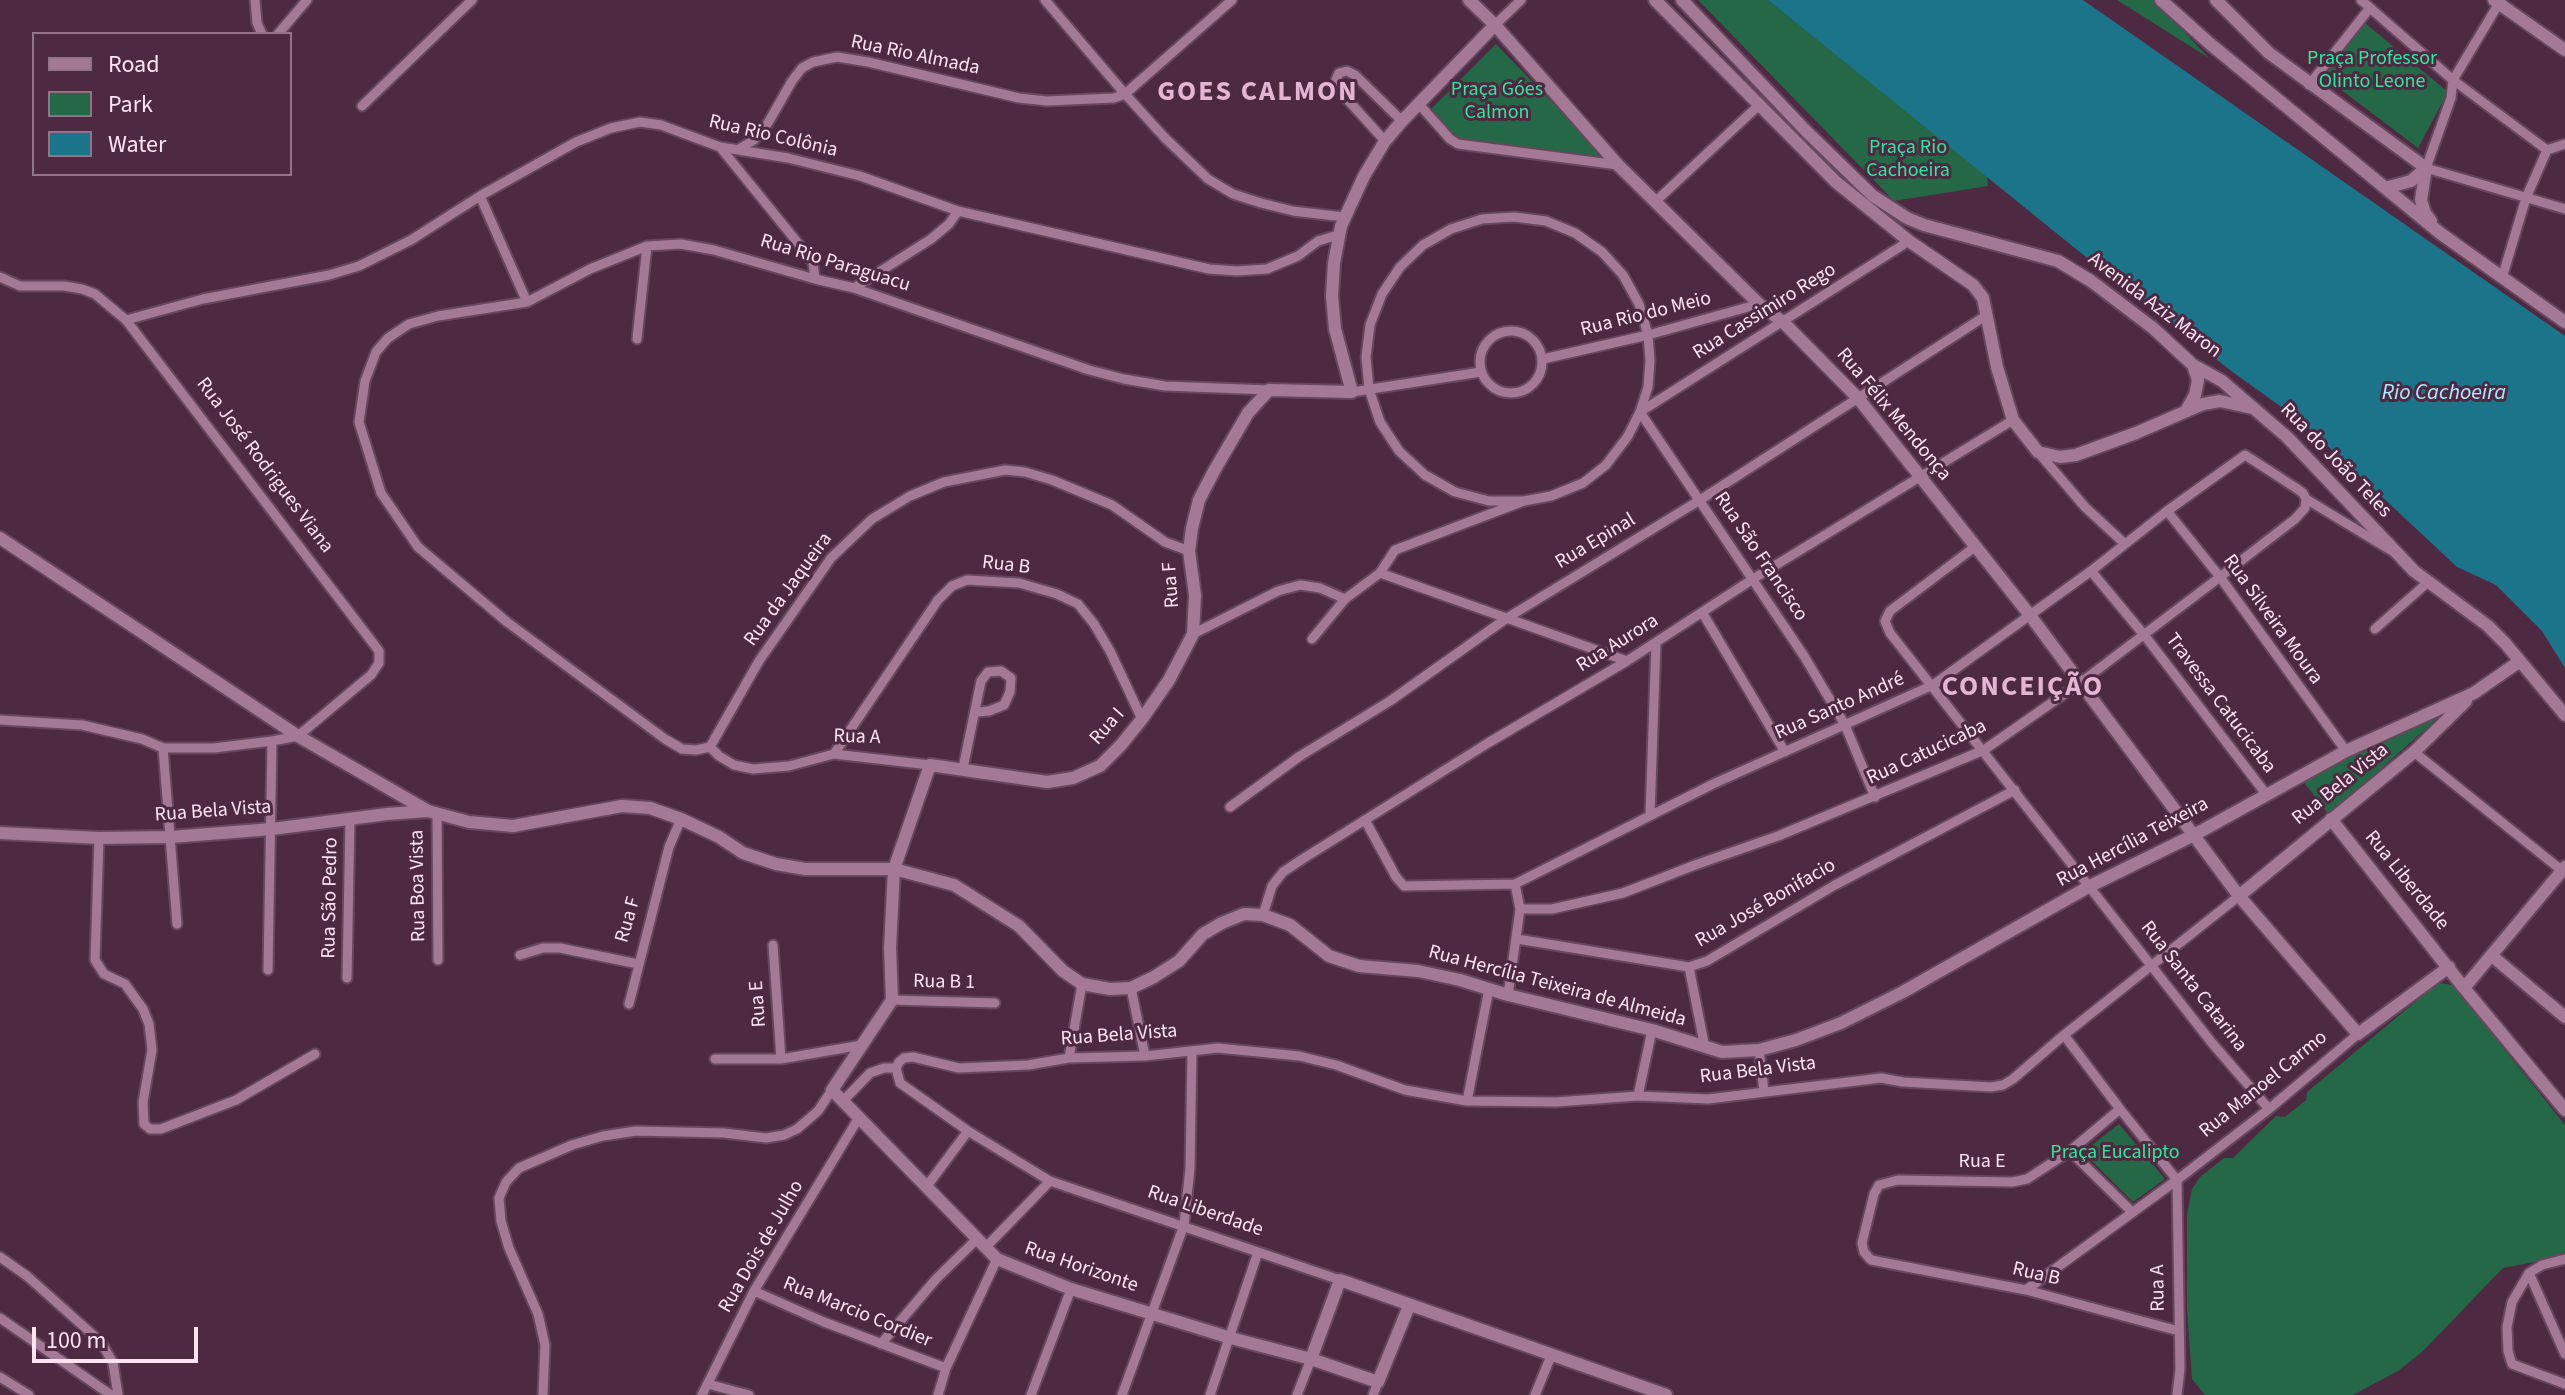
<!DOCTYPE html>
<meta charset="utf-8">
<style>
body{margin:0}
#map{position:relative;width:2565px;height:1395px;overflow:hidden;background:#4d2942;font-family:"Source Sans 3",sans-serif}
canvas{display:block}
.legend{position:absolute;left:32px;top:32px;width:260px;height:144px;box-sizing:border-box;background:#4d2942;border:2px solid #937388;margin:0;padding:10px 14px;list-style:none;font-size:24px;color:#fce3f2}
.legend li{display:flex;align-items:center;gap:16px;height:40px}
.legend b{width:40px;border:2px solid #937388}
.scale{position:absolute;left:32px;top:1327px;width:166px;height:36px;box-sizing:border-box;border:4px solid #fce3f2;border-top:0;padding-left:10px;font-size:24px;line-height:28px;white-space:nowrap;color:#fce3f2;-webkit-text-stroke:6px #4d2942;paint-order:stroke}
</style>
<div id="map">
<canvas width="2565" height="1395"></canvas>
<ul class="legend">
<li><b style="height:10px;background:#a47995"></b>Road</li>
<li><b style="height:22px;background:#246848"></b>Park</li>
<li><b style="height:22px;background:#1c748b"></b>Water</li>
</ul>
<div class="scale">100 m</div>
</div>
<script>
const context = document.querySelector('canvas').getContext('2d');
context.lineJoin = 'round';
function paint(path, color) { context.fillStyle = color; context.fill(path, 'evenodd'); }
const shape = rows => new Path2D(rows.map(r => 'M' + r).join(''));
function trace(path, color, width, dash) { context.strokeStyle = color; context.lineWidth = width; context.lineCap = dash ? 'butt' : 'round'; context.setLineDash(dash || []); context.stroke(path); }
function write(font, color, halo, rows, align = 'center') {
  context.font = font + ' "Source Sans 3",sans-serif'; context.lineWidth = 6; context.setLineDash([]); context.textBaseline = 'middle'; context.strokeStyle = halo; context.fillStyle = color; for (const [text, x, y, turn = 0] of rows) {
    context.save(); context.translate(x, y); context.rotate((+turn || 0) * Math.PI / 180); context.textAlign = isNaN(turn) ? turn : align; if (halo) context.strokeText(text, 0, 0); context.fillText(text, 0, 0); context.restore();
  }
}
paint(shape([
 [1698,0,1768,0,1987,176,1988,186,1894,201],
 [2117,0,2154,0,2209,58],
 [2365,23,2448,92,2418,148,2323,76],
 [1496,44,1605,157,1448,137,1425,115],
 [2447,710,2329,815,2302,780,2346,751],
 [2438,983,2453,985,2565,1125,2565,1256,2503,1268,2422,1352,2398,1371,2353,1395,2205,1395,2192,1379,2187,1308,2187,1215,2192,1189,2200,1177,2224,1158,2233,1158,2276,1116,2285,1117,2306,1100,2307,1092],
 [2119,1124,2165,1179,2133,1202,2083,1152]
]), '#246848');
paint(shape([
 [1768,0,2083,0,2565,336,2565,668,2542,631,2496,585,2457,567,2301,421,2234,373,2102,270]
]), '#1c748b');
const street = shape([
 [255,0,257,23,262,34],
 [1045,0,1125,94,1165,138,1208,179,1233,194,1261,203,1293,211,1344,217],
 [2361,0,2453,80,2547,150],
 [2501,0,2453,80,2451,98,2426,168,2565,209],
 [1495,25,1521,0],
 [278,34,307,0],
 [2309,85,2369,9],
 [1418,103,1450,139,1458,144,1618,165],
 [362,106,472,0],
 [1385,141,1336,87,1336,80,1339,73,1347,71,1355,75,1402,121],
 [720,147,806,253,813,263,815,279],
 [739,149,754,140,768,123,792,81,802,68,813,62,837,57,868,62,1019,98,1047,101,1114,98,1125,94,1232,0],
 [480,196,527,302],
 [1656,201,1758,106],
 [0,277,20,286,64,286,82,289,95,294,126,320,379,651,379,663,371,675,298,736,272,741,268,970],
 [2502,278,2526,198,2547,150,2565,144],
 [854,288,931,239,949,224,958,211],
 [126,320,203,299,329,275,359,266,411,240,480,196,576,142,611,128,640,122,661,125,720,147,788,158,860,176,958,211,1209,269,1237,271,1267,269,1298,256,1318,241,1338,235],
 '1480 362a31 31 0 1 1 62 0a31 31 0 1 1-62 0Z',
 [637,339,647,246],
 [1543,359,1648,335,1759,304],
 [1352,392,1481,372],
 [1640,412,1804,656,1845,725,1875,797],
 [1640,412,1909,241],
 [2038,452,2085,507,2125,544],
 [2167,511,2220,577,2346,751],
 [1976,546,1890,611,1885,621,1890,633,2212,1043,2269,1109],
 [2091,571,2145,636,2266,794],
 [1380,573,1627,661],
 [1702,612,1785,752],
 [2375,629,2427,583],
 [1193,634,1278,591,1300,585,1320,588,1345,599],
 [1312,639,1345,599,1380,573,1395,550,1524,501,1551,496,1583,483,1606,465,1628,436,1640,412,1648,387,1650,361,1648,335,1639,304,1623,275,1602,252,1575,233,1546,221,1514,217,1482,219,1451,229,1423,245,1400,267,1382,294,1370,325,1366,357,1369,389,1380,422,1399,451,1425,475,1455,492,1489,501,1524,501],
 [0,720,82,725,142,739,163,748,214,748,272,741],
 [710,747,696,750,682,749,665,739,507,622,418,547,381,493,359,422,365,381,376,352,388,338,409,324,438,316,527,302,590,269,647,246,681,244,714,250,815,279,854,288,1089,370,1124,379,1165,386,1269,390],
 [710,747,759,661,831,558,872,519,910,496,944,482,1005,470,1025,472,1052,480,1112,505,1165,542,1189,551],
 [710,747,719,756,734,765,753,769,789,766,834,754,930,765],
 [163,748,177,924],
 [2414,752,2565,873],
 [834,754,938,600,952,586,967,580,1019,583,1057,594,1078,604,1094,624,1110,651,1142,719],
 [963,768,981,681,988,672,1001,671,1011,678,1010,692,1004,705,989,711,977,712],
 [1230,807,1300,756,1390,701,1507,618,1700,500,1987,315],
 [437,813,438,960],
 [1650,815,1656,643],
 [1365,820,1396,877,1404,886,1515,884,1713,784,1933,685,2091,571,2167,511,2245,455,2296,488,2303,493,2306,499,2392,551],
 [99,838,95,960,104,974,125,984,143,1009,149,1024,152,1050,143,1102,144,1124,150,1129,161,1129,236,1100,315,1054],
 [1520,909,1552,909,1623,893,1695,865,1778,836,1984,750,2080,683,2220,577,2295,519,2305,508,2306,499],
 [1263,915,1272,886,1283,872,1301,860,1488,743,1627,661,1753,579,2013,420],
 [1517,939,1689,967,1707,961,1835,885,2015,790],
 [773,945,781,1059],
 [520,955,543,948,560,948,638,964],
 [1689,967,1705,1048],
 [347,978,350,818],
 [1131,988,1145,1056],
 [1508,995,1520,909,1515,884],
 [892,1000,995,1003],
 [629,1004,669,847,681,819],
 [2064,1035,2120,1109,2177,1180,2180,1369,2177,1395],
 [1759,1050,1764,1091],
 [1069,1058,1082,984],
 [715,1059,781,1059,862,1045],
 [1638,1096,1652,1030],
 [1467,1101,1489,989],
 [842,1102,870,1073,884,1068,896,1068],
 [2120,1109,2070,1151,2027,1179,2012,1182,1898,1180,1879,1185,1874,1194,1862,1243,1864,1252,1871,1260,2026,1290,2179,1331],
 [2070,1151,2132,1212],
 [927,1186,968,1131],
 [985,1248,1050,1181],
 [0,1257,27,1276,101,1342,113,1363,118,1395],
 [2565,1259,2542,1265,2529,1273,2512,1302,2507,1327,2508,1351,2512,1364,2565,1384],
 [2529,1273,2565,1354],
 [1340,1280,1050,1181,968,1131,900,1083,896,1068,899,1062,904,1058,913,1057,959,1068,1028,1065,1069,1058,1145,1056,1218,1048,1299,1056,1336,1065,1405,1090,1467,1101,1556,1102,1638,1096,1708,1099,1881,1078,1903,1082,1991,1087,2003,1085,2013,1079,2064,1035,2239,896],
 [2026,1290,2177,1180,2269,1109,2358,1034],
 [754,1291,824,1322,946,1368],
 [0,1318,111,1395],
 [881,1344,936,1279,976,1240],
 [0,1377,29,1395],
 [708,1384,749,1395],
 [543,1395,545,1345,538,1314,509,1248,501,1221,499,1198,506,1182,519,1168,572,1145,603,1136,636,1131,724,1133,766,1138,784,1135,797,1129,818,1111,832,1090],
 [702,1395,754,1291,858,1119],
 [938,1395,946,1368,997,1259],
 [1031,1395,1071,1289],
 [1122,1395,1184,1225,1190,1168,1192,1051],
 [1210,1395,1258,1252],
 [1297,1395,1311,1359],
 [1373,1395,1378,1382],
 [1535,1395,1551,1356]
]);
const secondary = shape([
 [1469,0,1495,25,1618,165,1759,304,1784,323,1858,398,2029,614,2239,896,2358,1034,2449,967],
 [1655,0,1836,182,1909,241,1973,285,1983,298,1997,367,2013,420,2038,452,2060,457,2076,455,2136,433,2203,404,2220,401,2252,408],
 [1682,0,1805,130,1873,196,1907,218,1924,225,2058,261,2091,281,2153,328,2193,365,2222,381,2287,437,2414,571,2488,626,2505,643,2565,715],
 [2161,0,2209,43,2440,233,2565,322],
 [2216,0,2269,53,2426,168],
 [2494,0,2565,50],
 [2426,168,2421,200,2425,213,2431,221],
 [2385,188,2411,181,2426,168],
 [2186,411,2195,395,2198,380,2193,365],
 [0,538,298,736,428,811,469,822,513,826,622,806,650,808,681,819,719,837,743,853,776,864,805,869,894,869,954,885,1019,926,1063,971,1082,984,1110,989,1131,988,1154,977,1179,961,1203,934,1222,923,1244,914,1263,915,1290,925,1329,956,1359,966,1418,971,1460,980,1508,995,1652,1030,1722,1052,1759,1050,1796,1040,1841,1023,1901,993,2090,886,2194,835,2346,751,2474,693,2520,661],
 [2331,819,2464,988,2565,1110],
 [0,833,99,838,171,837,272,829,387,814,428,811],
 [2239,896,2414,752,2466,701],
 [2492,956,2565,1017],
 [2464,988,2565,867],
 [1409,1306,1378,1382,1311,1359,1231,1338,1071,1289,997,1259,832,1090,892,1000,890,948,894,869,930,765,1047,782,1073,778,1100,766,1121,745,1142,719,1169,680,1193,634,1195,595,1189,551,1192,528,1199,500,1214,471,1248,413,1269,390,1352,392,1335,329,1332,296,1334,263,1341,226,1364,176,1385,141,1402,121,1495,25],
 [1311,1359,1340,1280,1666,1395]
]);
trace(street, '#67475d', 13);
trace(secondary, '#67475d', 16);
trace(street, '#a47995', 9);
trace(secondary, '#a47995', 12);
write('20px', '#fce3f2', '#4d2942', [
 ["Rua Rio Almada",915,56,12],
 ["Rua Rio Colônia",773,137,13],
 ["Rua Rio Paraguacu",835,264,17],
 ["Avenida Aziz Maron",2154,306,37],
 ["Rua Cassimiro Rego",1765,312,-32],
 ["Rua Rio do Meio",1646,315,-14],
 ["Rua Félix Mendonça",1893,415,50],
 ["Rua do João Teles",2335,461,46],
 ["Rua José Rodrigues Viana",264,466,53],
 ["Rua Epinal",1596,542,-31],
 ["Rua São Francisco",1760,557,56],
 ["Rua B",1006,566,7],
 ["Rua F",1172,585,-94],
 ["Rua da Jaqueira",789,590,-54],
 ["Rua Silveira Moura",2272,620,54],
 ["Rua Aurora",1618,644,-32],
 ["Travessa Catucicaba",2220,704,53],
 ["Rua Santo André",1840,707,-24],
 ["Rua I",1108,727,-49],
 ["Rua A",857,738,2],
 ["Rua Catucicaba",1927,753,-25],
 ["Rua Bela Vista",2341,785,-39],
 ["Rua Bela Vista",213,812,-4],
 ["Rua Hercília Teixeira",2133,843,-28],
 ["Rua Liberdade",2406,881,51],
 ["Rua Boa Vista",419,886,-91],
 ["Rua São Pedro",331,898,-89],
 ["Rua José Bonifacio",1766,904,-30],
 ["Rua F",629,920,-74],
 ["Rua B 1",944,983,1],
 ["Rua Hercília Teixeira de Almeida",1557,987,15],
 ["Rua Santa Catarina",2193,987,52],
 ["Rua E",759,1004,-94],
 ["Rua Bela Vista",1119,1036,-4],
 ["Rua Bela Vista",1758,1071,-7],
 ["Rua Manoel Carmo",2264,1085,-39],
 ["Rua E",1982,1163],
 ["Rua Liberdade",1205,1212,19],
 ["Rua Dois de Julho",762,1247,-60],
 ["Rua Horizonte",1081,1268,19],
 ["Rua B",2036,1275,13],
 ["Rua A",2159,1288,-91],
 ["Rua Marcio Cordier",857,1313,22]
]);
write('20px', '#34e59c', '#4d2942', [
 ["Praça Professor",2372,60],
 ["Olinto Leone",2372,83],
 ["Praça Góes",1497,91],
 ["Calmon",1497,114],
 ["Praça Rio",1908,149],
 ["Cachoeira",1908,172],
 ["Praça Eucalipto",2115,1154]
]);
write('italic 22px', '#abeaff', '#4d2942', [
 ["Rio Cachoeira",2444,394]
]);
context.letterSpacing = '2px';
write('bold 28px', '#e3b5d3', '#4d2942', [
 ["GOES CALMON",1258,94],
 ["CONCEIÇÃO",2023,689]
]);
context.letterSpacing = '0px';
</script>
